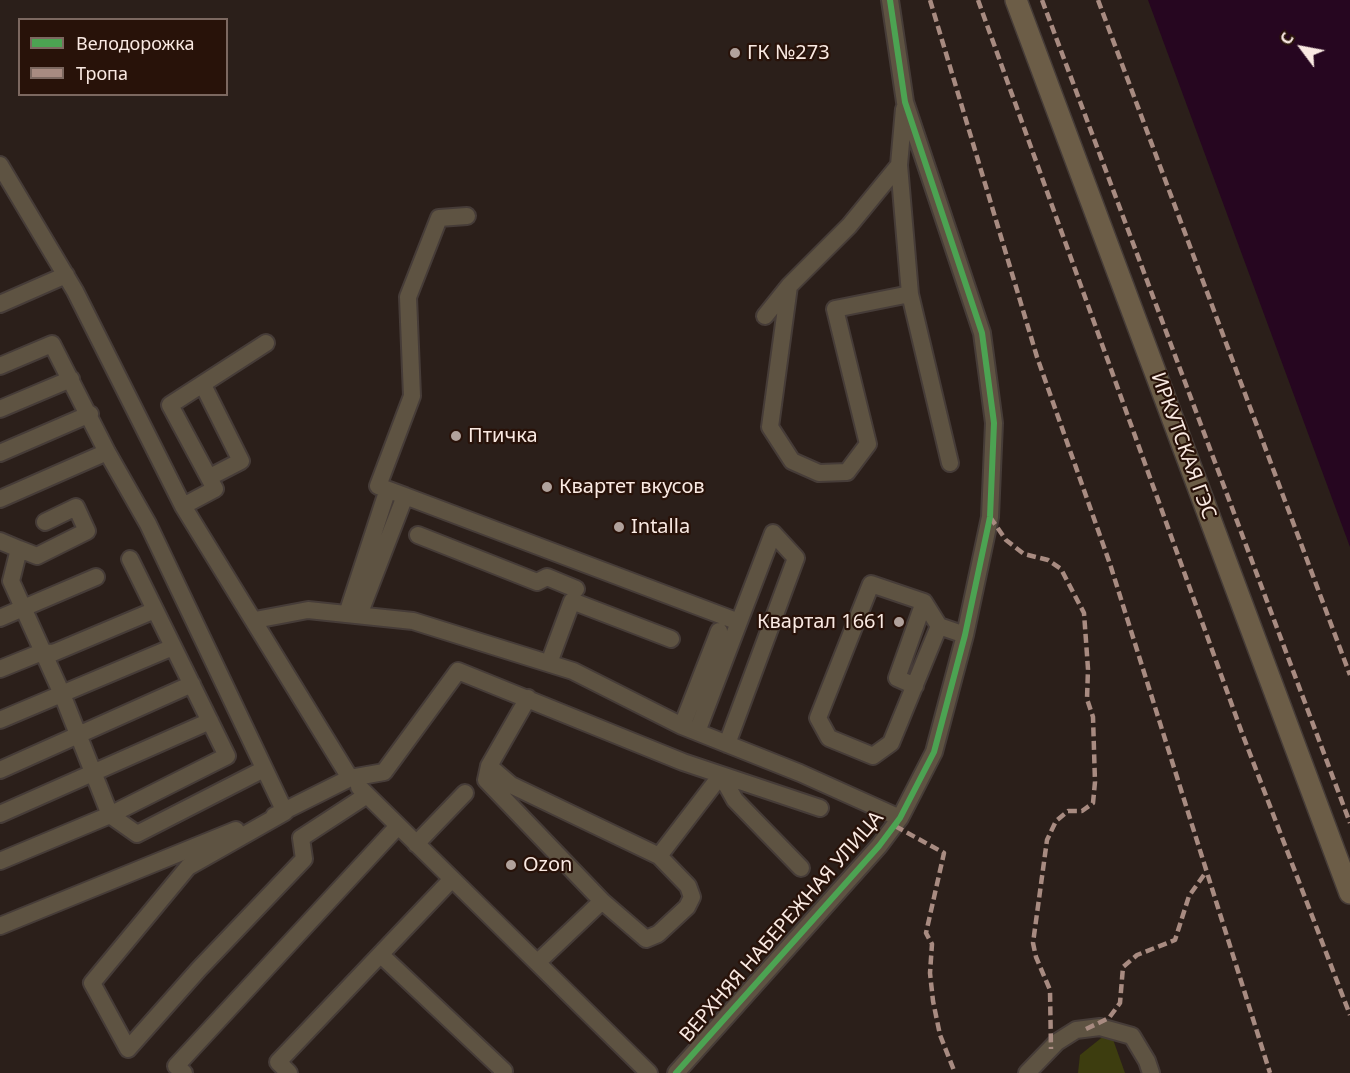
<!DOCTYPE html>
<html>
<head>
<meta charset="utf-8">
<style>
  body { margin:0 }
  #map { position:relative; width:1350px; height:1073px; overflow:hidden; background:#2b1f1a; font-family:"Noto Sans",sans-serif }
  canvas { display:block }
  .legend { position:absolute; left:18px; top:18px; width:210px; height:78px; box-sizing:border-box; background:#281209; border:2px solid #7c6860; margin:0; padding:8px 10px; list-style:none; font-size:18px; color:#f9e9e2 }
  .legend li { display:flex; align-items:center; gap:12px; height:30px }
  .legend b { width:30px; border:2px solid #7c6860 }
  .north { position:absolute; left:1272px; top:18px; width:60px; height:60px; -webkit-text-stroke:4px #281209; paint-order:stroke; rotate:302deg; font-size:16px; font-weight:700; line-height:24px; text-align:center; color:#f9e9e2 }
  .north::after { content:''; display:block; margin:auto; width:21px; height:27px; background:#f9e9e2; clip-path:polygon(50% 0,100% 100%,50% 72%,0 100%) }
</style>
</head>
<body>
<div id="map">
<canvas width="1350" height="1073"></canvas>
<ul class="legend">
<li><b style="height:8px;background:#4ca352"></b>Велодорожка</li>
<li><b style="height:8px;background:#a88b81"></b>Тропа</li>
</ul>
<div class="north">С</div>
</div>
<script>
const ctx = document.querySelector('canvas').getContext('2d');
ctx.lineJoin = 'round';
function fill(path, color) { ctx.fillStyle = color; ctx.fill(path, 'evenodd'); }
const poly = rows => new Path2D(rows.map(r => 'M' + r).join(''));
function strokePath(path, color, width, dash) { ctx.strokeStyle = color; ctx.lineWidth = width; ctx.lineCap = dash ? 'butt' : 'round'; ctx.setLineDash(dash || []); ctx.stroke(path); }
function label(font, color, halo, rows, align = 'center') {
  ctx.font = font + ' "Noto Sans",sans-serif'; ctx.lineWidth = 4.5; ctx.setLineDash([]); ctx.textBaseline = 'middle'; ctx.strokeStyle = halo; ctx.fillStyle = color; for (const [text, x, y, turn = 0] of rows) {
    ctx.save(); ctx.translate(x, y); ctx.rotate((+turn || 0) * Math.PI / 180); ctx.textAlign = isNaN(turn) ? turn : align; if (halo) ctx.strokeText(text, 0, 0); ctx.fillText(text, 0, 0); ctx.restore();
  }
}
const green = poly([
  [1110,1031,1125,1073,1078,1073,1080,1055]
]);
const water = poly([
  [1148,0,1350,0,1350,547]
]);
const minor = poly([
  [904,109,899,165,910,294,950,463],
  [0,165,75,291,183,506,350,778,274,816],
  [789,286,770,427,792,461,819,473,847,472,868,444,835,309,910,294],
  [0,304,66,275],
  [765,316,789,286,849,226,899,165],
  [0,366,52,344,107,452,148,524,285,812,188,867,92,983,128,1049,199,969,304,859,301,838,367,795],
  [203,385,241,461,210,477],
  [0,409,71,379],
  [0,453,90,414],
  [405,496,378,486,412,396,408,297,439,218,467,216],
  [0,499,107,452],
  [183,506,215,489,170,405,266,343],
  [418,535,537,582,547,577,576,589],
  [0,541,19,549,11,581,62,694,110,815,137,834,264,769],
  [19,549,37,556,87,531,76,507,45,522],
  [347,614,385,498],
  [359,615,405,496,739,622,773,533,796,558,727,744],
  [0,618,96,577],
  [255,620,308,610,413,621,573,671,682,726,800,773,900,818],
  [939,626,891,743,873,756,829,738,818,718,871,584,924,602,939,626,965,635],
  [549,663,572,601,671,639],
  [0,669,42,652,53,653,155,610],
  [915,686,897,678,924,602],
  [528,698,489,766,486,780,602,901,538,962],
  [0,720,173,647],
  [682,726,719,631],
  [697,732,739,622],
  [489,766,511,785,659,856,688,886,692,897,687,907,658,934,646,939,602,901],
  [0,770,192,684],
  [350,778,384,772,458,671,683,762,820,808],
  [359,787,649,1073],
  [0,814,210,721],
  [416,844,465,793],
  [659,856,721,775,735,800,801,868],
  [0,861,110,815,227,756,130,559],
  [0,926,236,830],
  [381,955,504,1071,502,1073],
  [184,1073,176,1066,398,826],
  [289,1073,278,1062,452,879],
  [676,1073,879,846,900,818,934,752,965,635,990,517,994,423,982,333,905,102,890,0],
  [1027,1073,1057,1042,1076,1030,1100,1027,1132,1036,1147,1061,1151,1073]
]);
const major = poly([
  [1016,0,1350,893]
]);
const quiet = poly([
  [930,0,1037,357,1110,564,1270,1073],
  [978,0,1242,733,1350,1015],
  [1042,0,1350,823],
  [1098,0,1350,675],
  [990,517,1006,540,1024,554,1048,560,1061,569,1084,613,1088,669,1087,699,1093,717,1095,782,1093,803,1082,811,1068,811,1056,821,1047,840,1033,943,1036,957,1050,990,1051,1049],
  [895,826,944,853,926,933,932,944,930,973,933,1001,940,1035,955,1073],
  [1086,1029,1109,1018,1120,1003,1123,967,1137,955,1175,940,1189,896,1206,872]
]);
const cycleway = poly([
  [676,1073,879,846,900,818,934,752,965,635,990,517,994,423,982,333,905,102,890,0]
]);
const markers = [
  [735,53,6,"#b1a29c"],
  [456,436,6,"#b1a29c"],
  [547,487,6,"#b1a29c"],
  [619,527,6,"#b1a29c"],
  [899,622,6,"#b1a29c"],
  [511,865,6,"#b1a29c"]
];
const poiNames = [
  ["ГК №273",747,53],
  ["Птичка",468,436],
  ["Квартет вкусов",559,487],
  ["Intalla",631,527],
  ["Квартал 1661",887,622,"right"],
  ["Ozon",523,865]
];
const streetNames = [
  ["ИРКУТСКАЯ ГЭС",1183,446,70],
  ["ВЕРХНЯЯ НАБЕРЕЖНАЯ УЛИЦА",782,927,-49]
];
fill(green, '#3d3d0f');
fill(water, '#260620');
strokePath(minor, '#463c38', 20);
strokePath(major, '#463c38', 24);
strokePath(minor, '#5e5342', 16);
strokePath(major, '#6c5d47', 21);
strokePath(quiet, '#a88b81', 4.5, [9, 4.5]);
strokePath(cycleway, '#4ca352', 6);
for (const [x, y, r, color] of markers) { const dot = new Path2D(); dot.arc(x, y, r, 0, 2 * Math.PI); ctx.fillStyle = color; ctx.fill(dot); strokePath(dot, '#281209', 2); }
label('20px', '#f9e9e2', '#281209', poiNames, 'left');
label('20px', '#f9e9e2', '#281209', streetNames);
</script>
</body>
</html>
